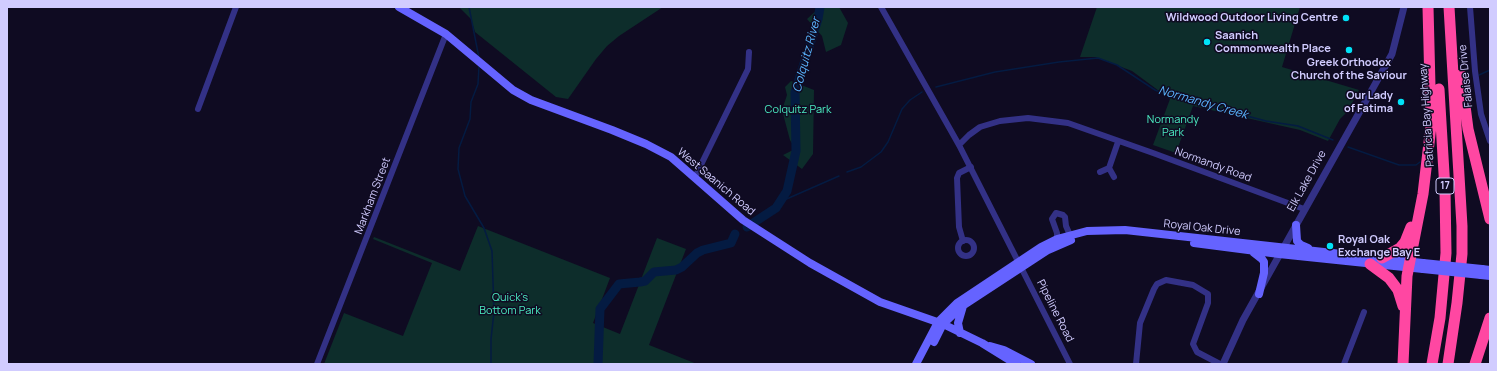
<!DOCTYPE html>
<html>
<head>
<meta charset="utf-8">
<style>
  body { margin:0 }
  #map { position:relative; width:1497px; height:371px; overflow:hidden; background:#0f0b22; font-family:Manrope,sans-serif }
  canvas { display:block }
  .frame { position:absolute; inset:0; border:8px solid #d1ccff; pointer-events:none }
</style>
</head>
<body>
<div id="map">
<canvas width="1497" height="371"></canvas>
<div class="frame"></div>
</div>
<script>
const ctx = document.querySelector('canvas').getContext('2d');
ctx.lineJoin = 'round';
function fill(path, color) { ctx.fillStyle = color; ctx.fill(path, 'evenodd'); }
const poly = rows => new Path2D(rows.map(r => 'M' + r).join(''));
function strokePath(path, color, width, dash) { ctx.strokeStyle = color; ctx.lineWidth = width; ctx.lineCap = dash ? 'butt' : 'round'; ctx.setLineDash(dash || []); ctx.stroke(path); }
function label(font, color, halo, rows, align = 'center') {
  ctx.font = font + ' Manrope,sans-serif'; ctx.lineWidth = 3; ctx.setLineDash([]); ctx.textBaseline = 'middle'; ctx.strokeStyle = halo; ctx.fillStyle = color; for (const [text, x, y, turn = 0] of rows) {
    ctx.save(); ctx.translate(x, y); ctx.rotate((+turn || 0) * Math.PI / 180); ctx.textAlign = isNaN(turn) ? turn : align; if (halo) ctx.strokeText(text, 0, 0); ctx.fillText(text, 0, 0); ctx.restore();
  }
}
const green = poly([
  [459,7,663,7,619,36,607,46,596,59,568,99,556,97,475,32,471,19],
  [820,7,839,7,848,23,841,45,826,52,822,36,807,19],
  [1097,7,1300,7,1282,67,1359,90,1348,111,1340,119,1328,141,1300,130,1193,106,1176,153,1153,145,1170,99,1132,71,1095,57,1080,57],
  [791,81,814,90,813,154,802,169,783,155,795,149,790,140,782,110,787,95,785,87],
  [478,226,610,278,593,323,620,334,657,238,686,249,649,345,697,364,324,364,344,313,403,336,432,263,373,239,374,237,460,271]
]);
const stream = poly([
  [469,7,479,58],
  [479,66,478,84,471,102,470,119,459,148,458,169,465,196,484,228,492,251,494,312,491,339,491,364],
  [1479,75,1490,70],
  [936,87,995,72,1059,62,1098,58,1117,65,1155,90,1167,95,1266,121,1298,126,1333,140],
  [1348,147,1399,165,1416,165,1420,162],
  [847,172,861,167,881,152,888,142,902,109,910,100,922,92],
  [782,201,839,176]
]);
const river = poly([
  [747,227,776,208,787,191,796,151,795,92,818,19,820,7],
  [598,364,600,309,619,284,640,282,645,281,654,272,676,270,682,267,697,253,703,250,731,243,735,234]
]);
const minor = poly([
  [881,7,959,145,1070,364],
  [1470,7,1475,71,1481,114,1490,141],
  [198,109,236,7],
  [959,145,969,135,980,127,1000,121,1028,118,1068,123,1153,153,1304,209],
  [1109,168,1114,177],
  [1100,172,1109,168,1118,142],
  [695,177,748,69,749,52],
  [1057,239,1057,233,1052,219,1056,213,1063,215,1065,217,1066,226,1070,235],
  '958 248a8 8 0 1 1 16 0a8 8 0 1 1-16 0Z',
  [963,241,959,227,957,178,959,173,971,167],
  [317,364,446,34],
  [1136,364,1140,323,1154,289,1157,284,1166,280,1193,285,1208,294,1208,303,1193,344,1197,352,1220,364],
  [1344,364,1364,312]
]);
const tertiary = poly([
  [1223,364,1243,320,1392,54,1404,7]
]);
const secondary = poly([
  [399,7,446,34,513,90,531,100,612,130,646,144,671,157,743,220,810,263,880,302,943,324,982,343,1016,364],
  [1296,225,1297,241,1301,245,1308,248],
  [1194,243,1279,254,1423,269],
  [1253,252,1262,259,1264,262,1264,273,1259,294],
  [1482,269,1490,270],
  [1481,275,1490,276],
  [960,333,958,323,963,306],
  [934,342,943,324,961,307,1048,250,1071,240],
  [990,346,1004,350,1031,364],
  [916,364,938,322,957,303,1041,247,1057,239,1087,231,1125,230,1423,263]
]);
const motorway = poly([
  [1461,75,1468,129,1490,219],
  [1382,258,1400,248,1405,242,1411,227],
  [1370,264,1389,278,1398,290,1403,306],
  [1403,364,1407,276,1423,194,1431,126,1428,7],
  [1432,364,1440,318,1446,253,1445,190,1439,89],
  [1448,364,1457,303,1462,254,1462,226,1449,7],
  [1475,364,1490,318]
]);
const secondaryBridge = poly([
  [1423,263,1482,269],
  [1423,269,1481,275]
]);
const markers = [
  [1346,18,4,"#00e2f7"],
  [1207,42,4,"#00e2f7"],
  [1349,50,4,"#00e2f7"],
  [1401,102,4,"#00e2f7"],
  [1330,246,4,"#00e2f7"]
];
const shields = [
  [1445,186,18]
];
const shieldNames = [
  ["17",1445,186]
];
const poiNames = [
  ["Wildwood Outdoor Living Centre",1338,18],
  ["Saanich",1215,36,"left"],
  ["Commonwealth Place",1215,49,"left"],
  ["Greek Orthodox",1349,63,"center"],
  ["Church of the Saviour",1349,76,"center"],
  ["Our Lady",1393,96],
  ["of Fatima",1393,109],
  ["Royal Oak",1338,240,"left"],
  ["Exchange Bay E",1338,253,"left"]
];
const streetNames = [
  ["Falaise Drive",1466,76,-96],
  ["Patricia Bay Highway",1427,115,-94],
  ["Normandy Road",1213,165,20],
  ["Elk Lake Drive",1307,181,-61],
  ["West Saanich Road",716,182,40],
  ["Markham Street",373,196,-69],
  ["Royal Oak Drive",1202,228,6],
  ["Pipeline Road",1055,311,63]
];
const parkNames = [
  ["Colquitz Park",798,110],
  ["Normandy",1173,120],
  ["Park",1173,133],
  ["Quick's",510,298],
  ["Bottom Park",510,311]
];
const waterNames = [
  ["Colquitz River",807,55,-75],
  ["Normandy Creek",1203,103,16]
];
fill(green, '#0d2d2b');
strokePath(stream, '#041b42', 1.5);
strokePath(river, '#041b42', 9);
strokePath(minor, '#333186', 6);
strokePath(tertiary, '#333186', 7);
strokePath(secondary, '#6563ff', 8);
strokePath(motorway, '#ff47a2', 11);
strokePath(secondaryBridge, '#6563ff', 8);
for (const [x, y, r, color] of markers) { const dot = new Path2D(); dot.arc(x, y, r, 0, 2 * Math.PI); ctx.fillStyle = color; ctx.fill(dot); strokePath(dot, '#0f0b22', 1.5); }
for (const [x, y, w] of shields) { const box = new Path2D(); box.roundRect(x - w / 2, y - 8, w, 16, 3); ctx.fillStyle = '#0f0b22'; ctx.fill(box); strokePath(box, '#d1ccff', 1); }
label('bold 10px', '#d1ccff', null, shieldNames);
label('bold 11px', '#d1ccff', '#0f0b22', poiNames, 'right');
label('11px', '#d1ccff', '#0f0b22', streetNames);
label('11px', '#4becc1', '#0f0b22', parkNames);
label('italic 12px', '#5ab5ff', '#0f0b22', waterNames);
</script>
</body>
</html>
